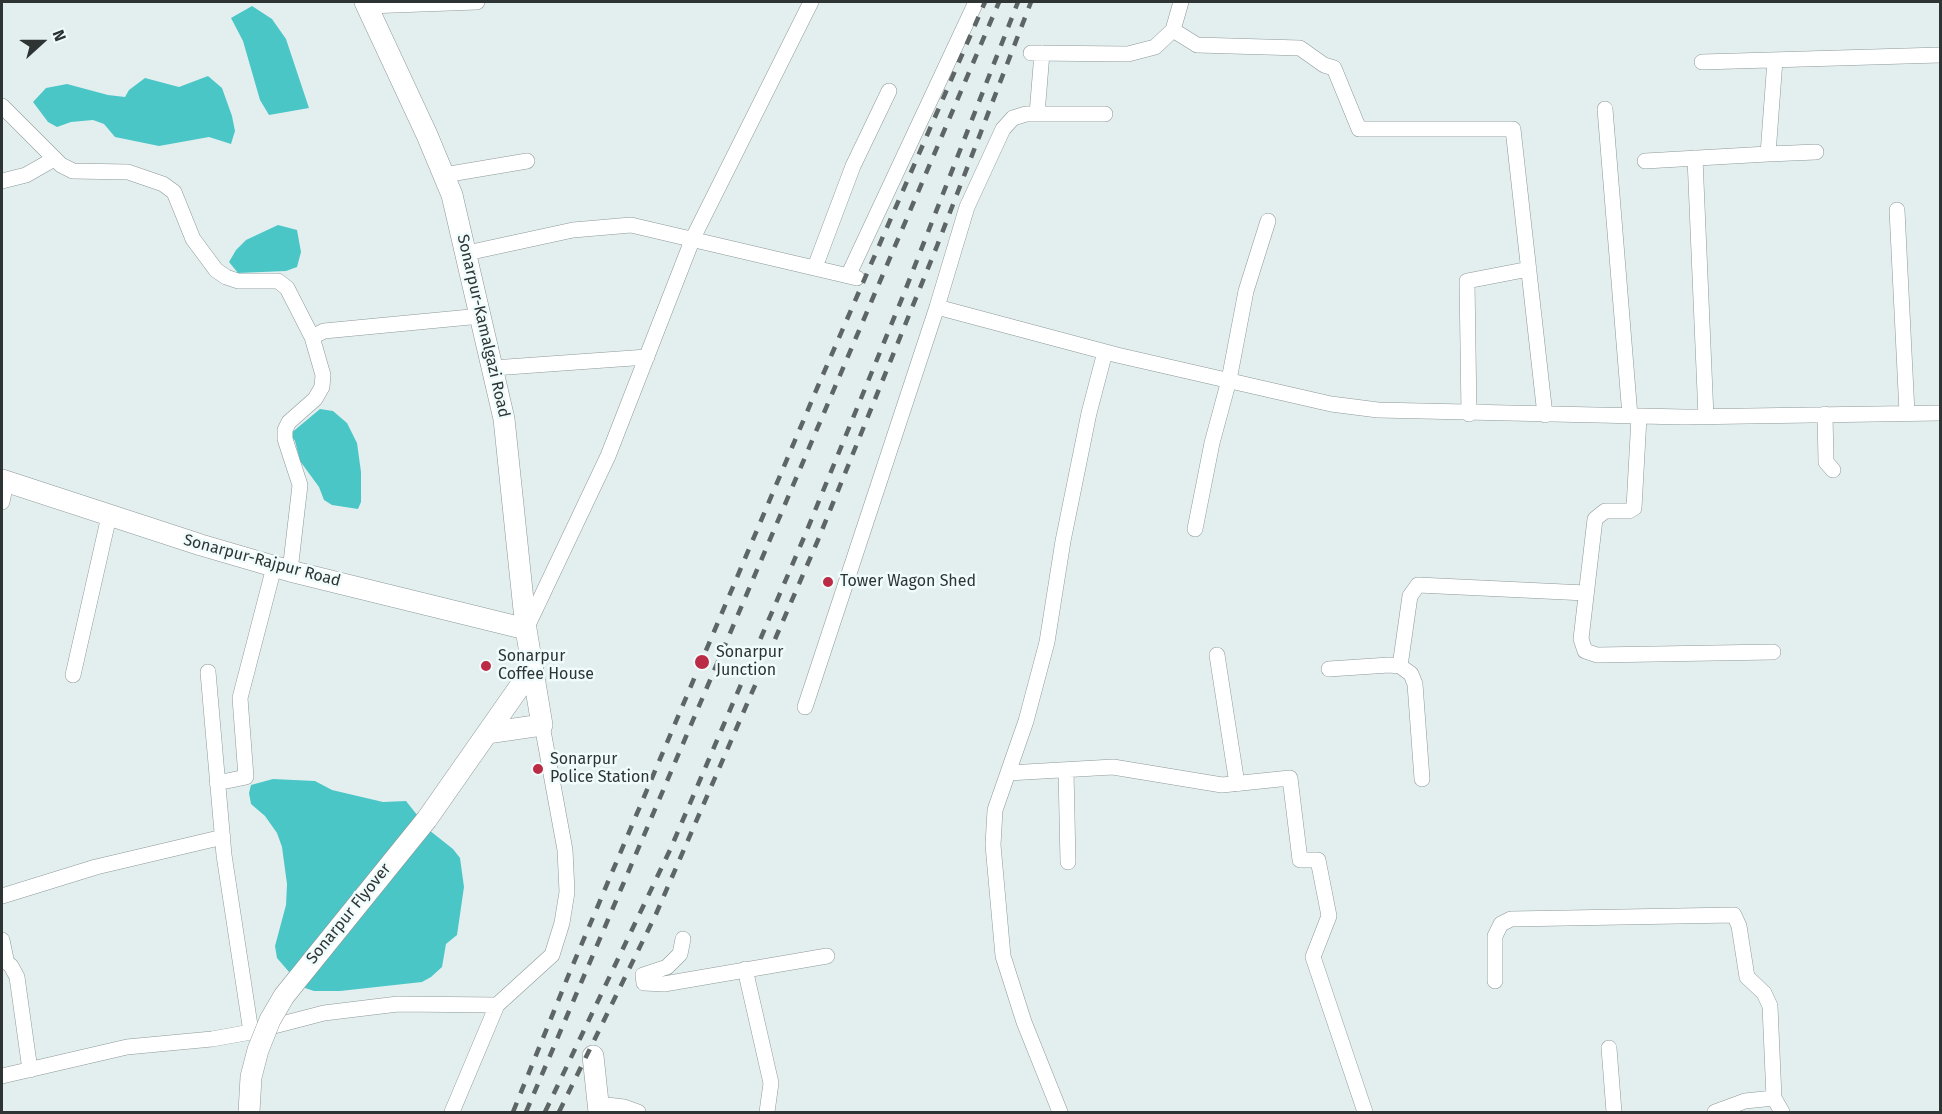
<!DOCTYPE html>
<html>
<head>
<meta charset="utf-8">
<style>
  body { margin:0 }
  #map { position:relative; width:1942px; height:1114px; overflow:hidden; background:#e3efef; font-family:"Fira Sans",sans-serif }
  canvas { display:block }
  .frame { position:absolute; inset:0; border:3px solid #2e3333; pointer-events:none }
  .north { position:absolute; left:12px; top:12px; width:60px; height:60px; -webkit-text-stroke:4px #f0fcfc; paint-order:stroke; rotate:69deg; font-size:16px; font-weight:700; line-height:24px; text-align:center; color:#2e3333 }
  .north::after { content:''; display:block; margin:auto; width:21px; height:27px; background:#2e3333; clip-path:polygon(50% 0,100% 100%,50% 72%,0 100%) }
</style>
</head>
<body>
<div id="map">
<canvas width="1942" height="1114"></canvas>
<div class="frame"></div>
<div class="north">N</div>
</div>
<script>
const ctx = document.querySelector('canvas').getContext('2d');
ctx.lineJoin = 'round';
function fill(path, color) { ctx.fillStyle = color; ctx.fill(path, 'evenodd'); }
const poly = rows => new Path2D(rows.map(r => 'M' + r).join(''));
function strokePath(path, color, width, dash) { ctx.strokeStyle = color; ctx.lineWidth = width; ctx.lineCap = dash ? 'butt' : 'round'; ctx.setLineDash(dash || []); ctx.stroke(path); }
function label(font, color, halo, rows, align = 'center') {
  ctx.font = font + ' "Fira Sans",sans-serif'; ctx.lineWidth = 5; ctx.setLineDash([]); ctx.textBaseline = 'middle'; ctx.strokeStyle = halo; ctx.fillStyle = color; for (const [text, x, y, turn = 0] of rows) {
    ctx.save(); ctx.translate(x, y); ctx.rotate((+turn || 0) * Math.PI / 180); ctx.textAlign = isNaN(turn) ? turn : align; if (halo) ctx.strokeText(text, 0, 0); ctx.fillText(text, 0, 0); ctx.restore();
  }
}
const water = poly([
  [252,6,272,19,286,39,309,108,269,115,260,100,243,41,231,18],
  [208,76,222,88,232,116,235,131,231,144,209,137,159,146,115,137,104,124,93,120,71,122,57,127,48,122,33,102,46,88,67,84,108,95,125,97,129,90,145,78,179,87],
  [278,225,297,230,301,252,297,267,286,271,238,273,229,262,236,250,246,240],
  [320,409,333,411,347,423,357,443,361,472,361,502,358,509,332,505,324,500,319,487,300,461,295,441,290,434],
  [273,779,315,781,332,790,383,802,406,801,429,830,453,849,460,858,464,887,457,935,446,944,442,967,431,977,422,982,340,991,314,991,302,987,277,958,275,946,286,905,287,884,282,847,277,833,265,816,251,804,249,793,251,785]
]);
const minor = poly([
  [367,6,477,2],
  [1173,30,1197,45,1300,48,1324,65,1334,68,1359,129,1513,129,1545,415],
  [1031,53,1128,54,1155,47,1173,30,1181,2],
  [1702,62,1940,55],
  [2,106,61,165,73,171,128,172,163,184,174,192,193,239,216,270,226,277,238,281,278,281,287,288,312,337,323,375,322,387,315,399,289,422,285,430,285,439,300,485,290,571],
  [1605,109,1630,416],
  [1037,114,1042,53],
  [1768,154,1816,152],
  [1695,158,1706,417],
  [1645,161,1768,154,1775,60],
  [444,175,527,161],
  [2,181,26,175,54,159],
  [1897,210,1907,413],
  [467,253,573,230,631,225,857,278],
  [815,267,853,166,889,91],
  [848,276,976,2],
  [937,307,1117,355,1331,404,1378,410,1684,417,1940,413],
  [312,337,324,331,481,316],
  [493,368,647,357],
  [1469,414,1467,281,1529,269],
  [1825,414,1826,462,1833,470],
  [1639,417,1634,508,1629,511,1605,511,1595,519,1581,639,1585,651,1597,655,1773,652],
  [2,502,6,482],
  [1195,529,1212,443,1229,380,1246,291,1268,221],
  [526,629,608,456,693,238,811,2],
  [1217,655,1237,784],
  [1400,666,1410,596,1418,585,1586,593],
  [1329,669,1389,665,1400,666,1411,674,1415,684,1422,779],
  [208,672,224,855,251,1032],
  [73,675,109,516],
  [805,707,937,307,967,207,1003,129,1013,118,1026,114,1105,114],
  [1066,770,1068,862],
  [1008,773,1113,767,1222,785,1290,778,1300,860,1318,860,1329,916,1313,957,1365,1112],
  [217,783,246,777,240,698,274,567],
  [2,896,96,867,223,837],
  [683,939,680,954,667,967,643,975,644,983,664,984,827,956],
  [2,940,6,959],
  [2,958,11,966,17,977,30,1070],
  [745,969,771,1083,767,1112],
  [1495,981,1495,936,1501,924,1511,919,1734,915,1739,926,1747,977,1764,993,1770,1006,1774,1098,1782,1112],
  [1609,1048,1614,1112],
  [2,1076,127,1047,212,1039,251,1032,324,1013,398,1004,497,1005],
  [598,1104,624,1107,638,1112],
  [452,1112,497,1005,552,955,562,923,567,892,565,850,542,725],
  [1060,1112,1024,1022,1003,956,993,845,995,810,1026,721,1047,642,1063,541,1089,413,1105,352],
  [1715,1112,1745,1101,1774,1098]
]);
const secondary = poly([
  [365,2,427,135,452,195,504,419,526,629,542,725,487,733],
  [2,480,201,545,290,571,526,629],
  [427,819,532,669],
  [593,1056,599,1112]
]);
const rail = poly([
  [513,1112,569,974,818,386,985,2],
  [526,1112,999,2],
  [545,1112,670,850,805,535,903,296,1018,2],
  [559,1112,656,914,818,540,937,246,1031,2]
]);
const secondaryBridge = poly([
  [249,1112,251,1077,258,1050,270,1020,284,996,427,819]
]);
const markers = [
  [828,582,6,"#bc2b46"],
  [702,662,8,"#bc2b46"],
  [486,666,6,"#bc2b46"],
  [538,769,6,"#bc2b46"]
];
const streetNames = [
  ["Sonarpur-Kamalgazi Road",483,326,77],
  ["Sonarpur-Rajpur Road",262,561,15],
  ["Sonarpur Flyover",349,914,-51]
];
const poiNames = [
  ["Tower Wagon Shed",840,582],
  ["Sonarpur",716,653],
  ["Junction",716,671],
  ["Sonarpur",498,657],
  ["Coffee House",498,675],
  ["Sonarpur",550,760],
  ["Police Station",550,778]
];
fill(water, '#4bc6c7');
strokePath(minor, '#8e9898', 16);
strokePath(secondary, '#8e9898', 22);
strokePath(minor, '#fff', 15);
strokePath(secondary, '#fff', 21);
strokePath(rail, '#5e6565', 4.5, [10, 10]);
strokePath(secondaryBridge, '#8e9898', 22, []);
strokePath(secondaryBridge, '#fff', 21);
for (const [x, y, r, color] of markers) { const dot = new Path2D(); dot.arc(x, y, r, 0, 2 * Math.PI); ctx.fillStyle = color; ctx.fill(dot); strokePath(dot, '#f0fcfc', 2); }
label('16px', '#2e3333', '#f0fcfc', streetNames);
label('16px', '#2e3333', '#f0fcfc', poiNames, 'left');
</script>
</body>
</html>
